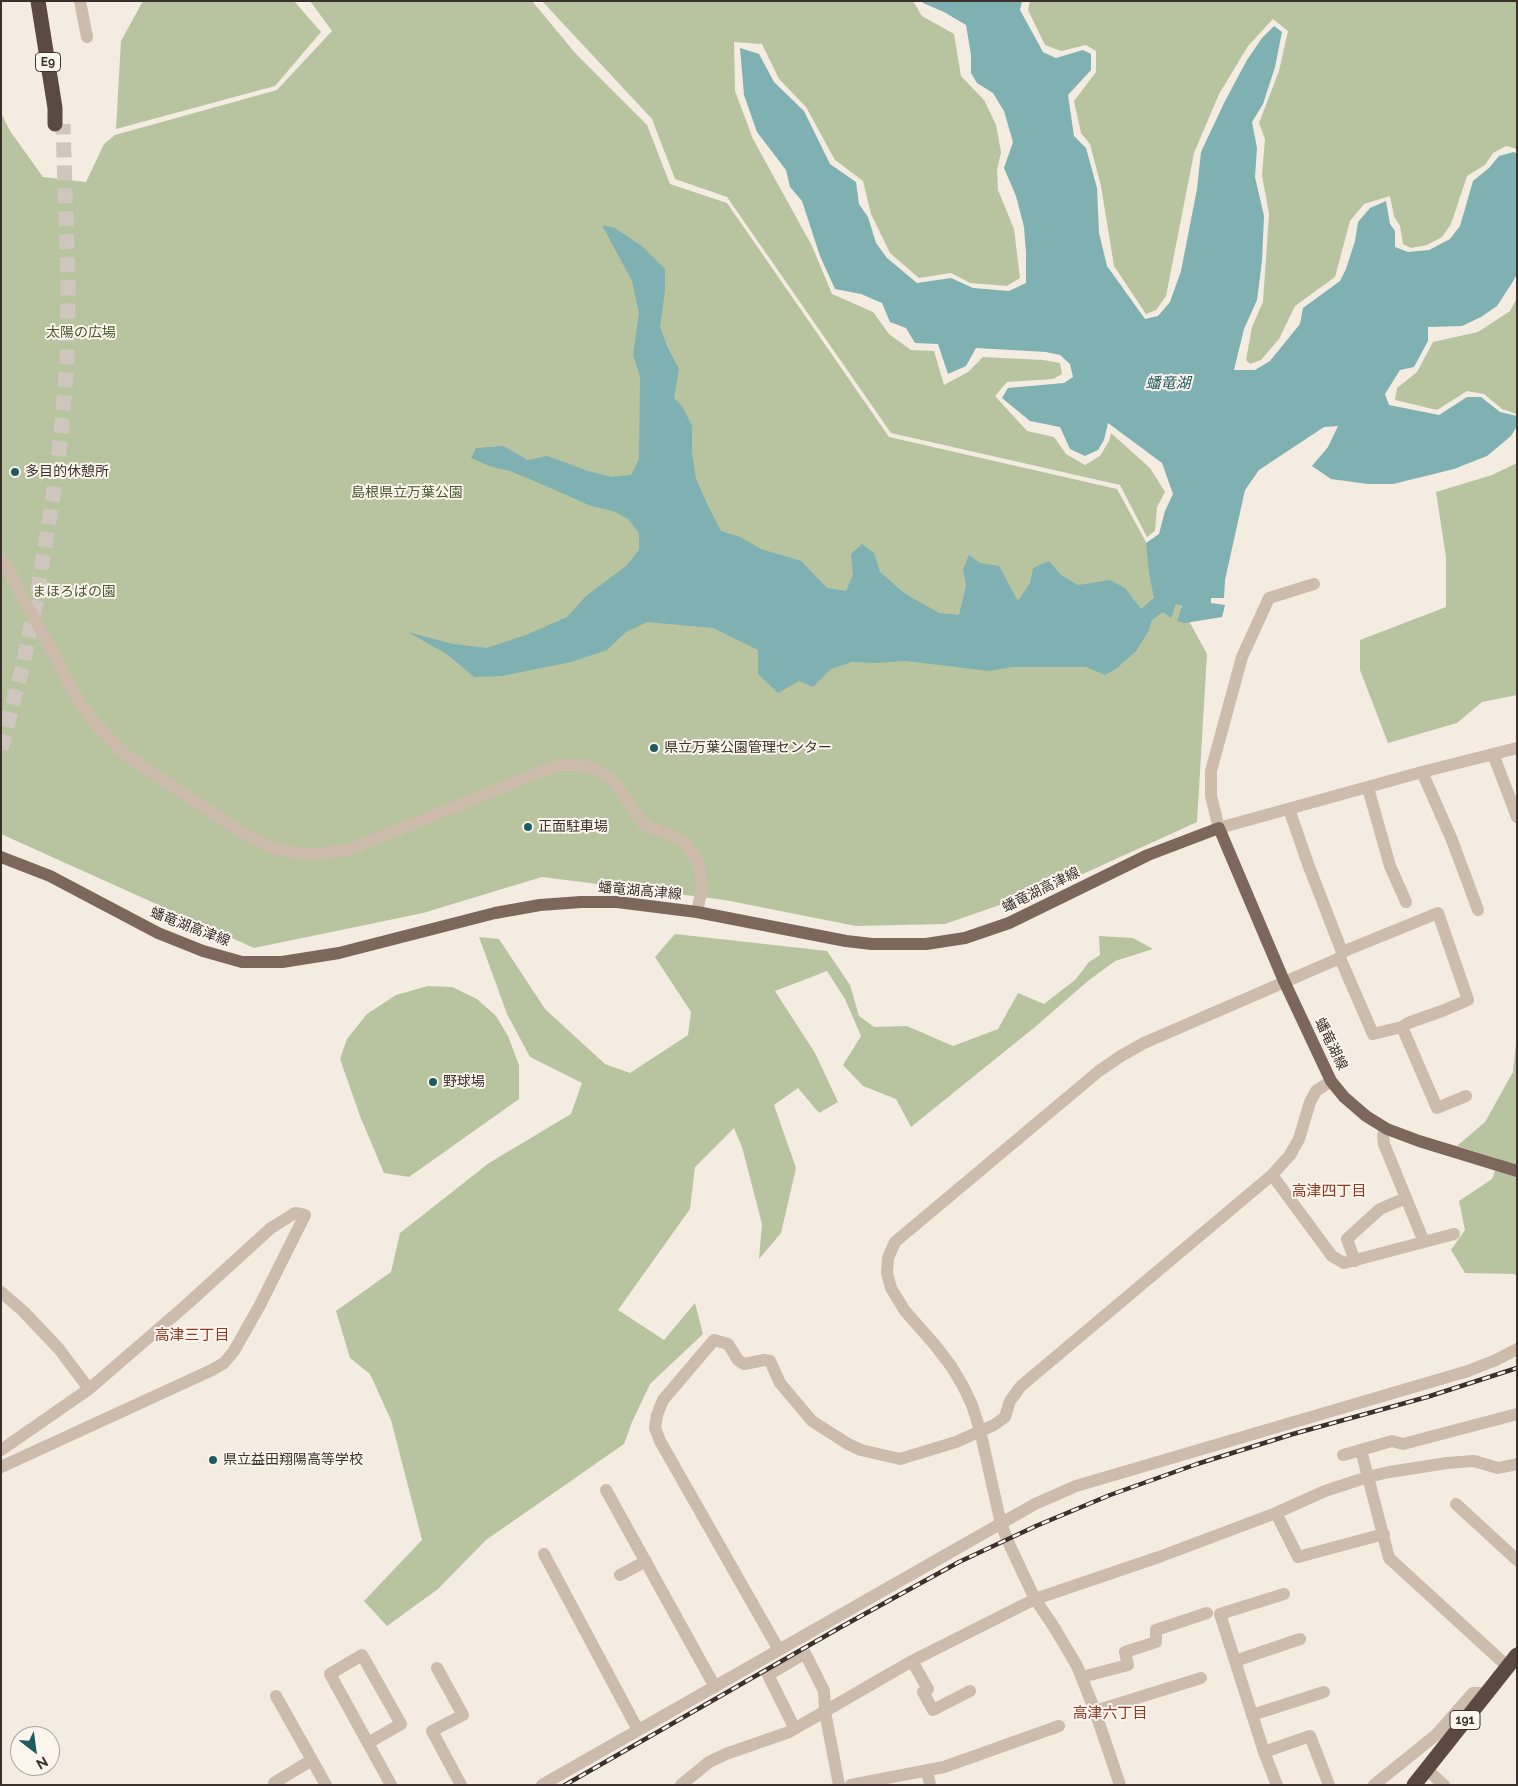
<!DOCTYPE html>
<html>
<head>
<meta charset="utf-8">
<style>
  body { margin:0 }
  #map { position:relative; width:1518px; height:1786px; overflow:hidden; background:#f4ebe1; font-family:Raleway,sans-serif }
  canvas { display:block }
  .frame { position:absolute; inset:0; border:2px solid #3b302b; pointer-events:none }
  .north { position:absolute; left:10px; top:1726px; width:50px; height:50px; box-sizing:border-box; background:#fbf5ee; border:1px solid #aea6a0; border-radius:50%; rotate:150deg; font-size:14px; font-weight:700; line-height:20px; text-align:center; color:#3b302b }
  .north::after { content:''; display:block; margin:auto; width:18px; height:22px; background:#1f5a5e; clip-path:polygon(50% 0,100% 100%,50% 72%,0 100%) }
</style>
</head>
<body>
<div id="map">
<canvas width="1518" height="1786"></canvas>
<div class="frame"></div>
<div class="north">N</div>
</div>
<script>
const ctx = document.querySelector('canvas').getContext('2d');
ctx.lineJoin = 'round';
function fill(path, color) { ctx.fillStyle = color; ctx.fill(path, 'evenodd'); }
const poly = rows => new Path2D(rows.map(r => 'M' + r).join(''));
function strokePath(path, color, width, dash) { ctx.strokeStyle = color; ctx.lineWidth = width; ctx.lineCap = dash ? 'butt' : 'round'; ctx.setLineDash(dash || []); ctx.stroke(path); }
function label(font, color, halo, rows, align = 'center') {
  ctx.font = font + ' Raleway,"Noto Sans JP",sans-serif'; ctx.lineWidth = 4; ctx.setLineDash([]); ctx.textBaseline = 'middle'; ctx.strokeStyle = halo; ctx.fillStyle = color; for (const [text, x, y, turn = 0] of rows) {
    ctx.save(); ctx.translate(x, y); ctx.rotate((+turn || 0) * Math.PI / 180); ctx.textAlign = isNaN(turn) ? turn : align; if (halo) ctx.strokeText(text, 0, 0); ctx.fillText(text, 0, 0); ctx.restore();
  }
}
const green = poly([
  [143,1,294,1,321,32,275,86,116,129,121,41],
  [310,1,532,1,576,54,647,125,670,184,727,203,889,437,1117,489,1207,654,1197,822,1063,883,945,924,856,926,725,900,542,877,423,913,254,948,1,834,1,113,10,131,43,177,86,182,104,144,115,135,277,90,332,31],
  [542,1,913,1,922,16,954,34,961,76,984,100,996,125,1001,152,997,170,998,190,1014,229,1020,278,1007,286,970,283,951,273,919,278,890,253,871,214,863,181,835,160,806,107,779,79,762,44,734,42,735,91,753,139,812,246,832,294,873,312,889,334,911,350,934,351,944,385,968,372,983,357,1043,360,1060,363,1062,374,1053,379,1007,382,995,396,1027,431,1054,437,1066,454,1085,465,1100,456,1109,441,1111,433,1150,468,1165,492,1157,507,1155,531,1147,537,1120,485,891,433,727,197,675,179,652,119],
  [1030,1,1517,1,1517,149,1506,146,1493,153,1485,165,1467,176,1451,224,1442,237,1427,245,1411,248,1403,244,1400,226,1394,216,1390,196,1364,204,1350,221,1335,277,1295,306,1279,339,1261,360,1250,364,1246,360,1252,327,1263,302,1269,214,1262,175,1265,139,1259,123,1279,71,1288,31,1273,19,1248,46,1219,94,1194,153,1166,296,1156,310,1146,314,1114,266,1101,186,1090,144,1081,133,1074,101,1096,72,1096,51,1086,45,1061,51,1045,45,1028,10],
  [1517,298,1517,414,1502,409,1484,394,1467,391,1437,410,1395,400,1397,388,1417,372,1433,342,1478,332,1510,311],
  [1517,463,1517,695,1482,702,1457,723,1388,743,1360,670,1360,640,1446,607,1446,557,1436,492,1492,475],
  [675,934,827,951,850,985,859,1016,874,1027,907,1026,953,1046,998,1029,1018,993,1044,1004,1075,980,1089,962,1100,955,1099,936,1133,938,1153,949,1115,961,1088,981,1035,1027,911,1127,896,1099,863,1086,843,1065,861,1036,845,999,827,971,775,991,815,1053,838,1102,819,1113,798,1088,774,1105,796,1168,781,1233,759,1259,762,1224,742,1147,734,1128,695,1167,690,1209,618,1310,664,1340,695,1303,703,1334,650,1384,632,1422,624,1444,486,1540,438,1589,387,1626,364,1601,422,1540,391,1420,370,1374,350,1358,336,1311,391,1272,400,1233,489,1163,571,1114,582,1083,530,1057,507,1014,479,937,499,939,545,1009,605,1064,630,1073,688,1035,691,1012,655,957],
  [428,986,452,987,477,999,496,1016,508,1036,519,1065,519,1099,409,1177,384,1173,360,1116,340,1059,347,1039,367,1014,396,995],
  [1517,1034,1517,1276,1514,1274,1465,1273,1451,1250,1465,1230,1459,1201,1492,1179,1499,1159,1457,1146,1485,1122,1513,1072]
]);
const water = poly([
  [923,1,1022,1,1020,10,1043,52,1056,58,1083,50,1091,54,1091,70,1068,95,1074,136,1086,148,1097,188,1099,233,1107,266,1145,319,1158,316,1170,302,1181,271,1197,189,1201,152,1225,101,1247,60,1262,38,1274,26,1282,32,1275,67,1263,104,1252,122,1257,148,1255,177,1264,216,1262,261,1257,300,1244,329,1234,370,1255,370,1270,361,1300,324,1303,308,1340,281,1346,269,1355,241,1358,222,1370,208,1386,201,1390,224,1395,231,1395,247,1408,252,1429,250,1450,239,1460,226,1473,181,1489,168,1499,156,1514,152,1517,154,1517,274,1512,283,1497,306,1481,317,1462,326,1428,327,1428,341,1414,367,1400,370,1385,394,1389,405,1439,415,1467,397,1481,397,1500,412,1517,416,1517,426,1511,436,1487,456,1454,469,1393,484,1368,484,1331,479,1312,466,1328,447,1338,426,1324,427,1259,470,1245,490,1225,580,1224,598,1211,598,1211,603,1225,605,1222,617,1185,623,1177,621,1182,606,1176,604,1171,618,1163,612,1152,620,1148,632,1136,651,1117,668,1105,675,1086,667,1012,667,989,671,906,661,876,663,852,662,831,669,813,687,799,681,778,693,758,674,758,650,713,628,647,622,626,632,607,650,571,662,502,676,474,677,448,655,408,632,453,644,487,648,526,635,567,617,586,596,626,566,639,550,639,533,628,519,613,511,591,506,539,483,510,471,492,467,471,458,476,448,503,446,528,460,547,456,588,471,612,477,631,475,639,459,640,376,633,355,639,313,632,281,602,225,615,228,643,247,665,269,665,291,660,327,667,346,679,369,674,398,682,406,692,426,692,453,696,479,708,506,721,531,740,537,761,549,801,561,827,588,846,591,853,575,851,554,862,544,874,553,880,572,904,593,939,613,959,615,966,586,963,569,969,555,980,563,999,566,1018,601,1030,583,1033,568,1049,561,1061,575,1078,585,1110,580,1125,588,1141,609,1154,598,1149,573,1146,543,1159,534,1165,511,1173,494,1162,463,1108,423,1104,440,1098,450,1085,456,1070,449,1060,427,1030,421,1002,398,1008,388,1064,383,1073,377,1070,364,1060,355,1046,352,976,348,966,366,948,374,938,344,915,343,906,328,890,322,882,303,861,294,835,289,820,256,802,201,790,187,786,170,757,132,744,95,740,48,759,54,774,82,804,111,830,164,856,182,859,204,868,217,876,243,887,258,917,283,951,278,973,288,1009,291,1026,283,1026,253,1024,227,1016,196,1004,168,1013,142,1004,111,993,93,977,83,971,73,971,55,966,25,944,12,923,3]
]);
const highwayTunnel = poly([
  [1,749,23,665,36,602,55,484,61,434,67,364,68,285,63,124]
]);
const minor = poly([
  [80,1,87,37],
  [1,559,9,571,79,702,100,729,124,754,245,834,272,847,295,853,318,854,348,850,558,765,579,765,596,769,611,779,620,789,644,825,673,836,687,845,699,864,702,888,697,912],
  [1314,584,1269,598,1242,657,1211,771,1211,796,1219,828,1422,772,1517,748],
  [1493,754,1517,817],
  [1422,772,1452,840,1478,910],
  [1368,788,1390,866,1406,902],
  [1289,809,1308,864,1342,952,1340,958],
  [1342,952,1438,913,1468,1000,1442,1011,1408,1023,1402,1027],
  [1387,1129,1383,1135,1384,1144,1424,1242,1454,1234],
  [1272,1175,1332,1256,1344,1263,1424,1242],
  [1355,1261,1347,1239,1380,1209,1406,1198],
  [1,1292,23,1311,59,1349,89,1389],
  [1,1450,89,1389,184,1307,271,1228,295,1213,305,1215,260,1305,234,1351,224,1363,212,1370,1,1467],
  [606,1490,715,1687],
  [1456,1504,1517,1560],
  [1276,1513,1298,1557,1384,1534],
  [544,1554,638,1730],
  [620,1575,646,1561],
  [779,1650,660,1441,655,1428,657,1415,663,1400,714,1340,728,1344,738,1360,744,1364,764,1360,770,1361,780,1383,812,1421,848,1444,861,1450,900,1459,956,1442,994,1425,1005,1417,1010,1401,1021,1386,1272,1175,1290,1155,1299,1139,1310,1102,1316,1091,1331,1081],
  [912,1661,928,1689,923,1692,933,1710,970,1691],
  [1235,1661,1300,1639],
  [1508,1667,1389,1558,1361,1450,1343,1455,1392,1441,1403,1444,1517,1414],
  [437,1668,463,1715,432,1731,461,1785],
  [1082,1677,1128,1665,1125,1652,1156,1642,1156,1630,1207,1613],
  [276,1696,326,1785],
  [1095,1711,1201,1678],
  [1252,1715,1324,1692],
  [795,1729,768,1675,805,1653,824,1691,825,1712,839,1785],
  [368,1743,401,1724,362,1655,330,1674,391,1785],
  [1264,1752,1310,1736,1329,1785],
  [1426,1769,1444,1785],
  [927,1770,930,1785],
  [276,1785,274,1783,312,1760],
  [542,1785,1035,1504,1076,1486,1468,1371,1496,1360,1517,1349],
  [681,1785,709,1762,726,1754,789,1732,912,1661,1035,1599,1159,1557,1276,1513,1325,1491,1368,1477,1389,1472,1447,1463,1474,1461,1498,1468,1517,1464],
  [851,1785,944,1767,1059,1726],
  [1120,1785,1095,1711,1077,1666,1054,1627,1035,1599,1010,1546,1001,1524,980,1430,972,1405,963,1386,951,1366,935,1345,905,1311,891,1288,887,1273,888,1258,895,1242,1099,1071,1121,1056,1144,1043,1340,958,1373,1034,1402,1027,1437,1108,1466,1096],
  [1277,1785,1264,1752,1220,1614,1284,1594],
  [1374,1785,1436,1735,1473,1693,1487,1693]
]);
const major = poly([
  [1,857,50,876,158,933,203,951,242,962,282,962,339,953,495,913,540,905,581,902,617,902,697,912,846,941,872,944,926,944,965,938,1009,923,1148,855,1219,828,1284,981,1331,1081,1344,1097,1366,1116,1387,1129,1419,1141,1517,1171]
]);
const highway = poly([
  [38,1,55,108,55,124],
  [1414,1785,1517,1655]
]);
const rail = poly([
  [565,1785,841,1627,959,1562,1036,1526,1110,1495,1197,1464,1293,1434,1427,1397,1517,1368]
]);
const markers = [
  [15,472,5,"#1f5a5e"],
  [654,748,5,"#1f5a5e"],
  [528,827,5,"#1f5a5e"],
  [433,1082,5,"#1f5a5e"],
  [213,1460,5,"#1f5a5e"]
];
const shields = [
  [48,62,25],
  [1465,1720,30]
];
const shieldNames = [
  ["E9",48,62],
  ["191",1465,1720]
];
const parkNames = [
  ["太陽の広場",81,333],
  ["島根県立万葉公園",407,493],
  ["まほろばの園",74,592]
];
const poiNames = [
  ["多目的休憩所",25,472],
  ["県立万葉公園管理センター",664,748],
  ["正面駐車場",538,827],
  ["野球場",443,1082],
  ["県立益田翔陽高等学校",223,1460]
];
const streetNames = [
  ["蟠竜湖高津線",1041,890,-26],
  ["蟠竜湖高津線",640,891,5],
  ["蟠竜湖高津線",190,927,21],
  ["蟠竜湖線",1331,1044,64]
];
const waterNames = [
  ["蟠竜湖",1168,383]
];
const neighbourhoodNames = [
  ["高津四丁目",1329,1191],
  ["高津三丁目",192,1335],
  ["高津六丁目",1110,1713]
];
fill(green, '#b8c4a0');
fill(water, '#7fb0b2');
strokePath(highwayTunnel, '#cfc6bd', 15, [15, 8]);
strokePath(minor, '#cdbbac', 12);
strokePath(major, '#7d675c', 12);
strokePath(highway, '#5c4a42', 15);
strokePath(rail, '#3b302b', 4.5);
strokePath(rail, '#fbf5ee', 2.5, [8]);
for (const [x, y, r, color] of markers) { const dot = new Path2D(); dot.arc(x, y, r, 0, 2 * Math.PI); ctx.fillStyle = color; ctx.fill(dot); strokePath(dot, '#fbf5ee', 2); }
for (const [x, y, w] of shields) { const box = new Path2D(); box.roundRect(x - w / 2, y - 9.5, w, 19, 4); ctx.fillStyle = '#fbf5ee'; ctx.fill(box); strokePath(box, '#3b302b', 1); }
label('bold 12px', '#3b302b', null, shieldNames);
label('14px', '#4a5a2e', '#fbf5ee', parkNames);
label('14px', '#3b302b', '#fbf5ee', poiNames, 'left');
label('14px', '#3b302b', '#fbf5ee', streetNames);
label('italic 15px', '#1f5a5e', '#fbf5ee', waterNames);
label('15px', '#8c3b22', '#fbf5ee', neighbourhoodNames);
</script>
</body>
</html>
